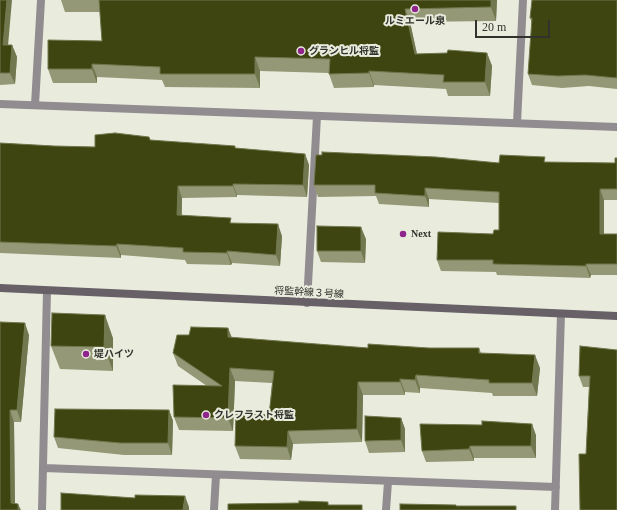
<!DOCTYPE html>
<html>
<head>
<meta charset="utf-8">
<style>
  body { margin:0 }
  #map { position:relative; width:617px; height:510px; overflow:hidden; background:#e9ecdd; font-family:"Times New Roman",serif }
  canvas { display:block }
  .scale { position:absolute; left:475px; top:20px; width:75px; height:18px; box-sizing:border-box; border:2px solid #31322c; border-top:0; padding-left:5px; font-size:12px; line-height:14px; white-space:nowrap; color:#31322c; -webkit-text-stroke:3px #e9ecdd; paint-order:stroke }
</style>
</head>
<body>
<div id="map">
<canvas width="617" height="510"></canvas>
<div class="scale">20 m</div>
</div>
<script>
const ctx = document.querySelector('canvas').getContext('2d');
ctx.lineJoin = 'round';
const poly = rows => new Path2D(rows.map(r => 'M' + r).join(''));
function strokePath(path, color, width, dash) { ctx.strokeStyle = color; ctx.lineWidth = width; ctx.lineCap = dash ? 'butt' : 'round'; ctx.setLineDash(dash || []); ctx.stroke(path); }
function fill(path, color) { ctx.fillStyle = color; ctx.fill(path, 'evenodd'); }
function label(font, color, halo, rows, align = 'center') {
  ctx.font = font + ' "Times New Roman","Noto Sans JP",serif'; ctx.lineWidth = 4; ctx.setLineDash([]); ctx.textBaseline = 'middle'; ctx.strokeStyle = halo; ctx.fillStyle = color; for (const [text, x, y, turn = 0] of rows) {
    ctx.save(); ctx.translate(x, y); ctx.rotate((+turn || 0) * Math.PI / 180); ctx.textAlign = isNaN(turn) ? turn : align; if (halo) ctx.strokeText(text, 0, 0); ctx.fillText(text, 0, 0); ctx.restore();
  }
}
const street = poly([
  [0,104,617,127],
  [35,105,41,0],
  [517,123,523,0],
  [307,303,317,116],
  [44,468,556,487],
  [42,510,47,291],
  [214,510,216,475],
  [386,510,388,482],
  [555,510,561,314]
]);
const secondary = poly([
  [0,288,617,316]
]);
const wall = poly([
  [0,0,8,45,12,45,17,57,15,84,0,85],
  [61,0,497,0,496,21,410,22,417,54,487,53,492,66,490,96,448,96,446,89,374,85,374,87,334,88,329,74,329,73,260,71,260,88,165,87,162,80,97,77,97,83,53,83,48,69,102,41,100,12,65,12],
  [617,0,617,89,589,86,562,88,532,85,528,74,532,23,530,18],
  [149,137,150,140,236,148,305,154,309,165,307,197,237,195,237,197,182,198,182,216,232,223,282,236,280,266,232,263,231,265,187,264,185,260,121,255,121,258,0,253,0,143,54,146,95,147],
  [617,158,617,200,604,200,604,234,617,234,617,275,591,275,590,278,497,275,496,272,441,271,437,260,493,234,499,230,499,203,429,199,429,207,379,204,376,196,318,197,314,185,499,163,546,162,615,163],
  [366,239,365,263,321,262,317,251],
  [0,322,29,335,21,422,14,422,15,504,0,510],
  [228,328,232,338,368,348,479,348,481,353,540,368,537,396,493,396,492,393,420,388,420,393,405,392,405,395,363,395,362,442,293,444,291,460,240,459,235,446,269,415,272,383,235,381,233,431,179,430,174,417,207,386,178,366,173,353,189,335],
  [113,338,113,371,60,369,51,346],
  [617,350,586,454,589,387,583,387,579,376],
  [169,410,173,421,172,455,124,455,58,448,54,437],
  [401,418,405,429,405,452,369,453,365,441],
  [536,435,536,458,474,458,474,461,426,462,422,451]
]);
const shadedWall = poly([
  [7,0,12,0,7,57,3,45],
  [491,0,497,0,496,21,491,7],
  [405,9,410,22,420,68,415,54],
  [12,45,17,57,15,84,10,73],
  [487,53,492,66,490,96,485,82],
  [255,57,260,71,260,88,255,74],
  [92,64,97,77,97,83,92,69],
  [369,71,374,85,374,87,369,73],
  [305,154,309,165,307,197,303,185],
  [233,184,237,195,237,197,233,186],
  [178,186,182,198,181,227,177,215],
  [425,188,429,199,429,207,425,196],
  [600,189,604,200,604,245,600,234],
  [278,224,282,236,280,266,276,255],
  [361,227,366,239,365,263,361,251],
  [117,244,121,255,121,258,116,246],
  [227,251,232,263,231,265,227,253],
  [586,264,591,275,590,278,586,266],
  [105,315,113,338,113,371,104,347],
  [25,323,29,335,21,422,17,410],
  [228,328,233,341,228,337],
  [535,355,540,368,537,396,532,383],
  [230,368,235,381,233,431,228,418],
  [416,375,420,388,420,393,415,380],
  [400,379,405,392,405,395,400,382],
  [358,382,363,395,362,442,357,429],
  [10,410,14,422,15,510,11,503],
  [169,410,173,421,172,455,168,443],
  [401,418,405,429,405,452,401,440],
  [532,424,536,435,536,458,531,446],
  [288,431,293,444,291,460,287,447],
  [470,446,474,458,474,461,469,449],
  [185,496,189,507,189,510,183,510],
  [18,504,21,510,18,510]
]);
const building = poly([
  [0,0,7,0,3,45,12,45,10,73,0,73,0,0],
  [99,0,491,0,491,7,405,9,415,54,447,53,448,50,487,53,485,82,443,82,444,75,369,71,369,73,329,74,330,59,255,57,255,74,160,74,160,67,92,64,92,69,48,69,48,40,102,41,99,0],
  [532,0,617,0,617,78,585,75,558,76,528,74,532,18,530,18,532,0],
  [115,133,149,137,150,140,235,146,235,148,305,154,303,185,233,184,233,186,178,186,177,215,231,218,230,223,278,224,276,255,227,251,227,253,183,252,183,248,117,244,116,246,0,242,0,143,54,146,95,147,95,135,115,133],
  [322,152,436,157,499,163,500,155,545,157,544,162,615,163,615,158,617,158,617,189,600,189,600,234,617,234,617,264,586,264,586,266,493,264,493,260,437,260,438,232,493,234,494,230,499,230,499,192,425,188,425,196,375,193,375,185,314,185,316,155,322,155,322,152],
  [317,226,361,227,361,251,317,251,317,226],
  [52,313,105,315,104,347,51,346,52,313],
  [0,322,25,323,17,410,10,410,11,503,18,504,18,510,0,510,0,322],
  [191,327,228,328,228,337,368,348,368,344,429,348,479,348,479,353,535,355,532,383,489,383,489,380,416,375,415,380,400,379,400,382,358,382,357,429,288,431,287,447,235,446,236,413,269,415,274,371,230,368,228,418,174,417,173,385,222,386,173,353,177,335,189,335,191,327],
  [580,346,617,350,617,510,580,510,579,454,586,454,590,376,579,376,580,346],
  [55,409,169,410,168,443,120,443,54,437,55,409],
  [365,416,401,418,401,440,365,441,365,416],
  [482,421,532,424,531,446,470,446,469,449,422,451,420,424,482,425,482,421],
  [61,493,135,498,135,495,185,496,183,510,61,510,61,493],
  [299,501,328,502,328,505,362,505,362,510,228,510,228,504,299,503,299,501],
  [400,504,456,505,456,506,516,506,516,510,400,510,400,504]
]);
const markers = [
  [415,9,4,"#8f258a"],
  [301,51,4,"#8f258a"],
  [403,234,4,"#8f258a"],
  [86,354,4,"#8f258a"],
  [206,415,4,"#8f258a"]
];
const poiNames = [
  ["ルミエール泉",415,21,"center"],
  ["グランヒル将監",309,51],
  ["Next",411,234],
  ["堤ハイツ",94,354],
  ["クレフラスト将監",214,415]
];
const streetNames = [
  ["将監幹線３号線",309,293,3]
];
strokePath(street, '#918c90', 8);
strokePath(secondary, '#676066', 8);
fill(wall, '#949876');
fill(shadedWall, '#71774e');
fill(building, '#3e4510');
strokePath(building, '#71774e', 1);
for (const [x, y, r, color] of markers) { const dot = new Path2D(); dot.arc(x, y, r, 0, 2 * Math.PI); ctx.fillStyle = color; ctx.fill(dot); strokePath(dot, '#e9ecdd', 1.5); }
label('bold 10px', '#31322c', '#e9ecdd', poiNames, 'left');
label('10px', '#31322c', '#e9ecdd', streetNames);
</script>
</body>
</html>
